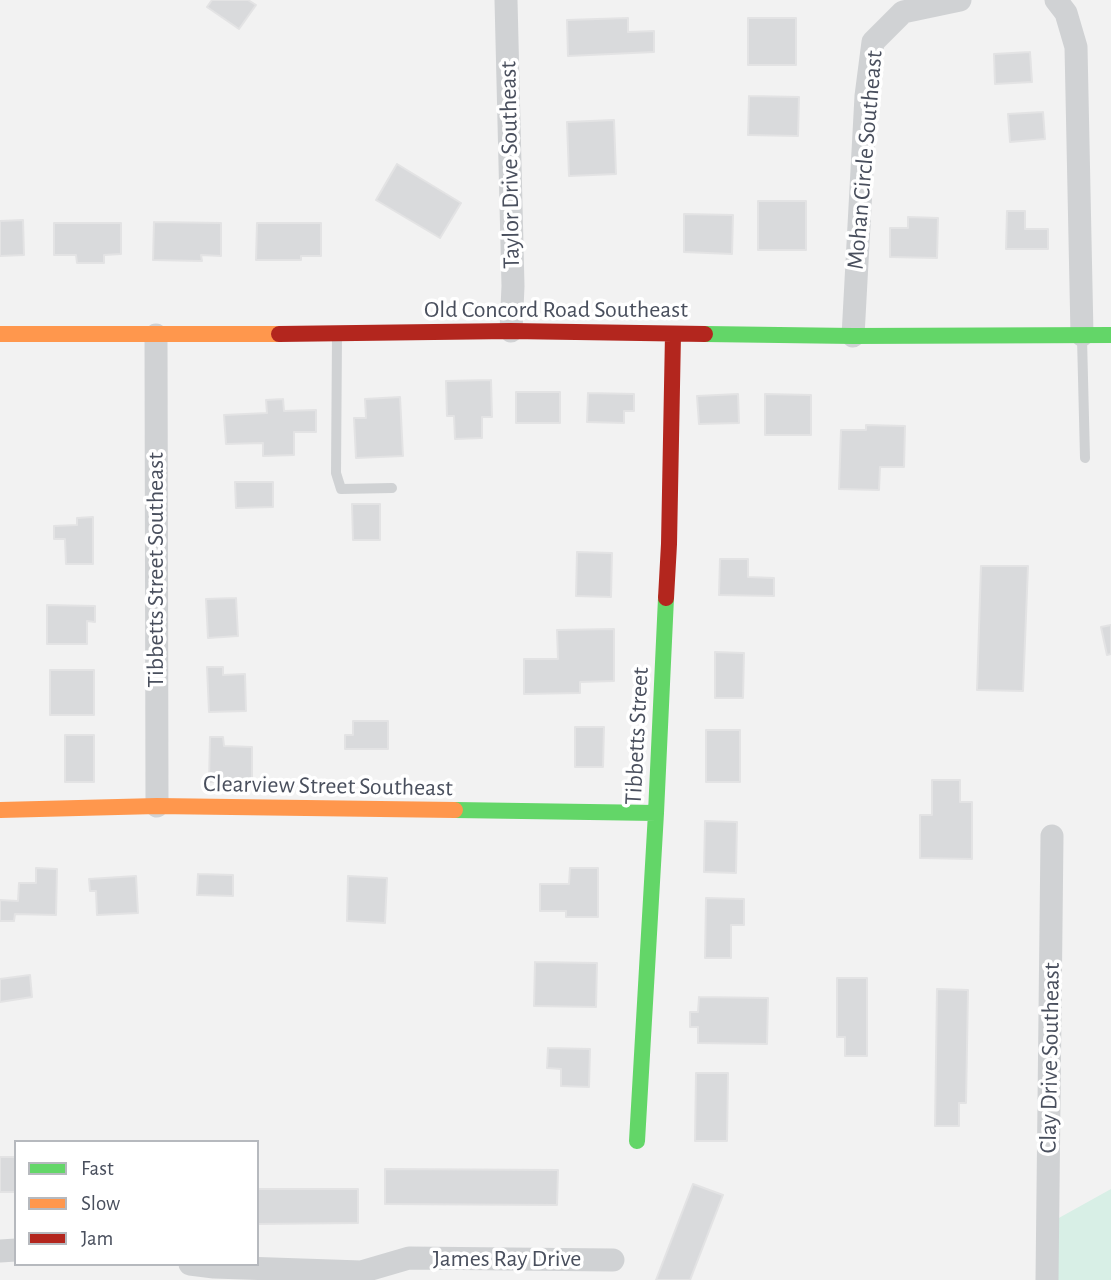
<!DOCTYPE html>
<html>
<head>
<meta charset="utf-8">
<style>
  body { margin:0 }
  #map { position:relative; width:1111px; height:1280px; overflow:hidden; background:#f2f2f2; font-family:"Alegreya Sans",sans-serif }
  canvas { display:block }
  .legend { position:absolute; left:14px; top:1140px; width:245px; height:126px; box-sizing:border-box; background:#fff; border:2px solid #b6b9be; margin:0; padding:9px 12px; list-style:none; font-size:21px; color:#494f5d }
  .legend li { display:flex; align-items:center; gap:14px; height:35px }
  .legend b { width:35px; border:2px solid #b6b9be }
</style>
</head>
<body>
<div id="map">
<canvas width="1111" height="1280"></canvas>
<ul class="legend">
<li><b style="height:9px;background:#63d668"></b>Fast</li>
<li><b style="height:9px;background:#ff974d"></b>Slow</li>
<li><b style="height:9px;background:#b3261e"></b>Jam</li>
</ul>
</div>
<script>
const ctx = document.querySelector('canvas').getContext('2d');
ctx.lineJoin = 'round';
function fill(path, color) { ctx.fillStyle = color; ctx.fill(path, 'evenodd'); }
const poly = rows => new Path2D(rows.map(r => 'M' + r).join(''));
function strokePath(path, color, width, dash) { ctx.strokeStyle = color; ctx.lineWidth = width; ctx.lineCap = dash ? 'butt' : 'round'; ctx.setLineDash(dash || []); ctx.stroke(path); }
function label(font, color, halo, rows, align = 'center') {
  ctx.font = font + ' "Alegreya Sans",sans-serif'; ctx.lineWidth = 7; ctx.setLineDash([]); ctx.textBaseline = 'middle'; ctx.strokeStyle = halo; ctx.fillStyle = color; for (const [text, x, y, turn = 0] of rows) {
    ctx.save(); ctx.translate(x, y); ctx.rotate((+turn || 0) * Math.PI / 180); ctx.textAlign = isNaN(turn) ? turn : align; if (halo) ctx.strokeText(text, 0, 0); ctx.fillText(text, 0, 0); ctx.restore();
  }
}
const green = poly([
  [1111,1189,1111,1280,1057,1280,1057,1219]
]);
const building = poly([
  [212,0,248,0,256,5,239,29,207,7,212,0],
  [628,18,628,32,654,31,654,52,568,56,567,20,628,18],
  [748,18,796,18,796,65,748,65,748,18],
  [1030,52,1032,82,995,84,994,54,1030,52],
  [749,96,799,97,798,136,748,135,749,96],
  [1043,112,1045,139,1010,142,1008,114,1043,112],
  [614,120,616,174,569,176,567,122,614,120],
  [397,164,461,203,440,238,376,200,397,164],
  [758,201,806,201,806,250,758,250,758,201],
  [1007,211,1025,211,1025,229,1048,229,1048,249,1006,249,1007,211],
  [684,214,733,215,732,254,684,252,684,214],
  [908,217,938,218,937,258,890,257,890,228,908,228,908,217],
  [23,220,24,255,0,256,0,221,23,220],
  [154,222,221,223,221,256,201,255,202,261,153,260,154,222],
  [54,223,121,223,121,254,104,255,104,263,77,263,76,255,54,255,54,223],
  [257,223,321,223,321,256,301,256,301,260,256,260,257,223],
  [491,380,492,417,482,417,482,438,455,439,454,416,447,416,446,381,491,380],
  [516,392,560,392,560,423,516,423,516,392],
  [588,393,634,394,634,411,624,411,624,423,587,422,588,393],
  [738,394,739,423,699,424,697,396,738,394],
  [765,394,811,395,811,435,765,435,765,394],
  [400,397,403,456,356,458,354,418,366,418,365,399,400,397],
  [283,399,284,411,316,410,316,432,294,432,294,455,263,456,263,443,226,444,224,415,267,413,266,400,283,399],
  [866,425,905,426,904,467,880,467,879,490,839,489,841,430,866,430,866,425],
  [235,482,273,482,273,507,236,508,235,482],
  [352,504,380,504,380,540,353,540,352,504],
  [93,517,93,564,66,564,65,539,54,539,54,526,77,525,77,518,93,517],
  [577,552,612,553,611,597,576,596,577,552],
  [720,559,748,559,748,577,774,578,774,596,719,595,720,559],
  [981,566,1028,566,1023,691,977,690,981,566],
  [236,598,238,636,208,638,206,599,236,598],
  [47,605,95,606,95,622,87,621,87,644,47,644,47,605],
  [1111,625,1111,654,1107,655,1101,627,1111,625],
  [614,629,614,681,580,682,580,693,524,694,524,659,558,659,557,630,614,629],
  [715,652,744,653,743,698,715,698,715,652],
  [207,667,223,667,223,675,245,674,246,711,209,712,207,667],
  [50,670,94,670,94,715,50,715,50,670],
  [353,721,388,721,388,749,345,749,345,735,353,735,353,721],
  [575,727,604,727,603,767,575,767,575,727],
  [706,730,740,730,740,782,706,782,706,730],
  [65,735,94,735,94,782,65,782,65,735],
  [210,737,223,737,224,746,252,747,252,783,209,782,210,737],
  [932,780,960,780,960,802,972,802,972,859,920,858,920,815,932,815,932,780],
  [705,821,737,822,736,873,704,872,705,821],
  [36,868,57,869,56,915,15,914,14,921,0,921,0,900,18,901,19,883,36,883,36,868],
  [570,868,598,868,598,917,566,917,566,911,540,911,540,884,569,884,570,868],
  [198,874,233,875,233,896,197,895,198,874],
  [136,876,138,913,97,915,96,891,90,891,89,879,136,876],
  [348,876,387,878,385,923,347,921,348,876],
  [706,898,744,899,744,925,731,925,731,958,705,958,706,898],
  [535,962,597,963,596,1007,534,1006,535,962],
  [30,975,32,997,0,1002,0,979,30,975],
  [837,978,867,978,867,1056,845,1056,845,1037,837,1037,837,978],
  [937,989,968,990,966,1103,959,1103,959,1126,935,1126,937,989],
  [699,997,768,998,767,1044,698,1043,698,1027,690,1027,690,1012,698,1012,699,997],
  [548,1048,590,1049,589,1087,561,1086,561,1069,547,1068,548,1048],
  [696,1073,728,1073,727,1141,695,1141,696,1073],
  [0,1157,16,1157,16,1192,0,1192,0,1157],
  [385,1169,558,1170,557,1205,385,1204,385,1169],
  [693,1184,723,1195,690,1280,656,1280,693,1184],
  [257,1189,358,1189,358,1223,257,1224,257,1189]
]);
const lane = poly([
  [337,337,336,473,341,489,392,488],
  [1082,338,1085,458]
]);
const street = poly([
  [506,0,513,286,511,331],
  [1056,0,1066,13,1076,47,1082,335],
  [156,335,157,806],
  [853,336,866,96,873,42,903,12,960,0],
  [0,1251,16,1250],
  [190,1264,214,1267,361,1272,409,1258,613,1260],
  [1047,1280,1052,836]
]);
const fast = poly([
  [705,334,853,336,1111,335],
  [455,810,656,813],
  [637,1141,656,813,666,598]
]);
const slow = poly([
  [0,334,279,334],
  [0,810,157,806,455,810]
]);
const jam = poly([
  [279,334,511,331,705,334],
  [666,598,669,544,673,334]
]);
const streetNames = [
  ["Mohan Circle Southeast",865,160,-85],
  ["Taylor Drive Southeast",510,165,-91],
  ["Old Concord Road Southeast",556,310],
  ["Tibbetts Street Southeast",156,570,-90],
  ["Tibbetts Street",637,736,-87],
  ["Clearview Street Southeast",328,786,1],
  ["Clay Drive Southeast",1050,1058,-89],
  ["James Ray Drive",507,1259]
];
fill(green, '#d8efe6');
fill(building, '#d9dadc');
strokePath(building, '#e3e3e4', 2);
strokePath(lane, '#d0d2d4', 10);
strokePath(street, '#d0d2d4', 23);
strokePath(fast, '#63d668', 16);
strokePath(slow, '#ff974d', 16);
strokePath(jam, '#b3261e', 16);
label('24px', '#494f5d', '#fff', streetNames);
</script>
</body>
</html>
